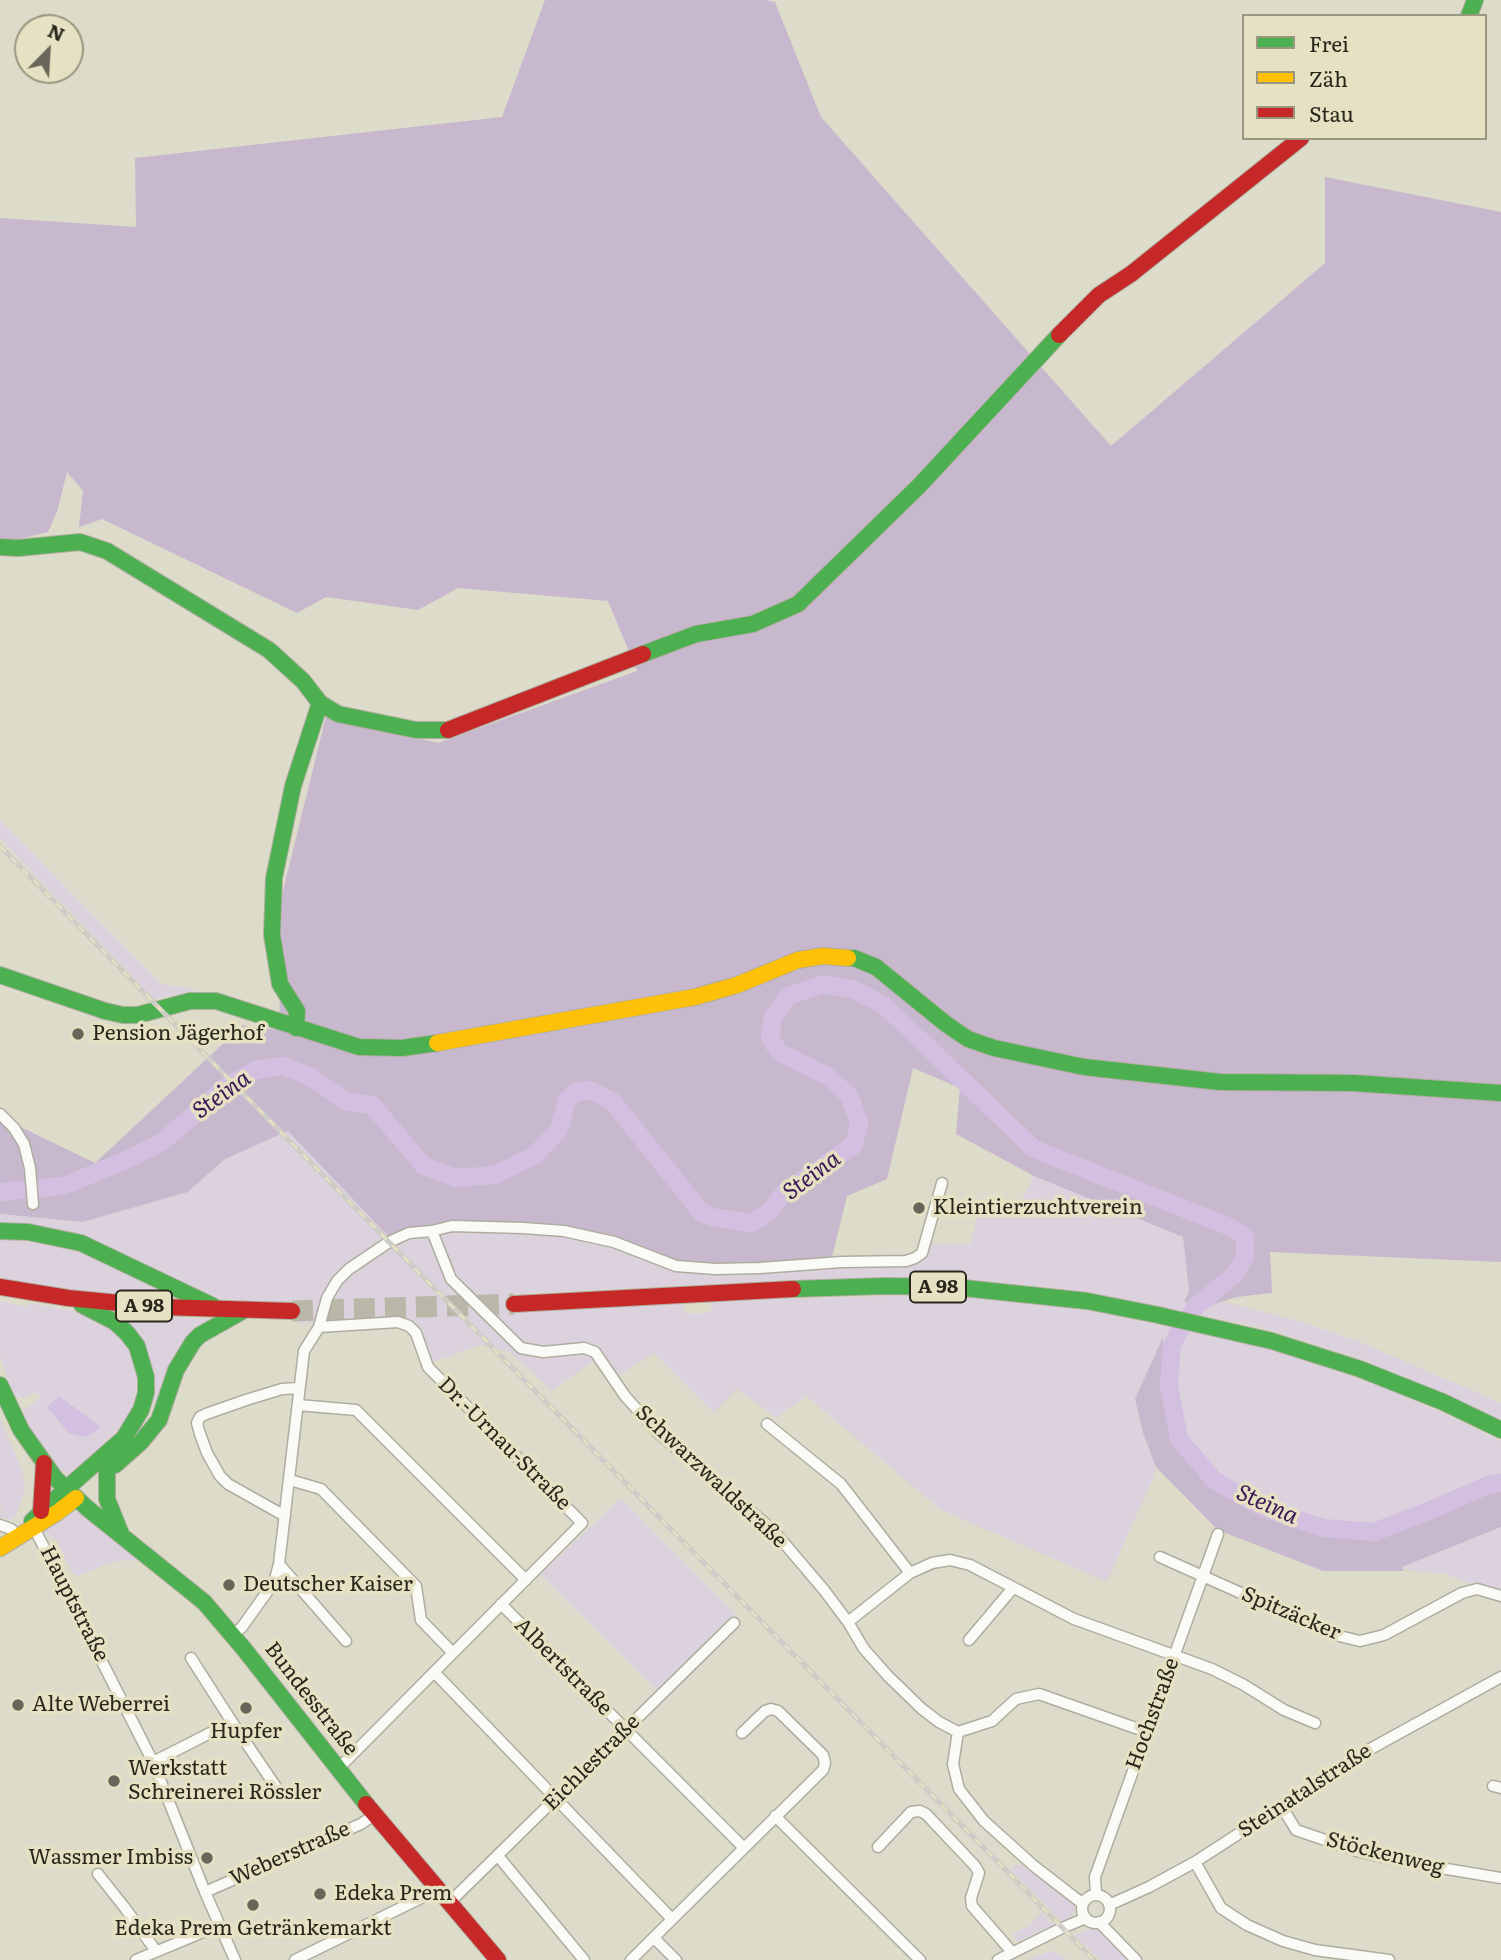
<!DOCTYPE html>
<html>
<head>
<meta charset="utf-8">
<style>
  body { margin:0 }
  #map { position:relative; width:1501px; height:1960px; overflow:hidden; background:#dddbca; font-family:Literata,serif }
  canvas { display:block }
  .legend { position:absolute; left:1242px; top:14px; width:245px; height:126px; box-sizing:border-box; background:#e5e1c2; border:2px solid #9a9780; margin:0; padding:9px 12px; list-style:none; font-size:21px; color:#29271c }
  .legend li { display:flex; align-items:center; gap:14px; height:35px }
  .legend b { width:35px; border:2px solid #9a9780 }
  .north { position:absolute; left:14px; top:14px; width:70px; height:70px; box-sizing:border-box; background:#e5e1c2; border:2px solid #9a9780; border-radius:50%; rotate:24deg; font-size:19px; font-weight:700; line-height:28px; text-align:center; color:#29271c }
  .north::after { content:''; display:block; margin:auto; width:24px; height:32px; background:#686659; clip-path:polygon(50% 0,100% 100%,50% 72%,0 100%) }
</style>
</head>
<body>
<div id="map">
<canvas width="1501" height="1960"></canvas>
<ul class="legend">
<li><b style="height:9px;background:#4caf50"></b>Frei</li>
<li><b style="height:9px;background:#ffc107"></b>Zäh</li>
<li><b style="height:9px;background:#c62828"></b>Stau</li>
</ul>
<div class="north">N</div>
</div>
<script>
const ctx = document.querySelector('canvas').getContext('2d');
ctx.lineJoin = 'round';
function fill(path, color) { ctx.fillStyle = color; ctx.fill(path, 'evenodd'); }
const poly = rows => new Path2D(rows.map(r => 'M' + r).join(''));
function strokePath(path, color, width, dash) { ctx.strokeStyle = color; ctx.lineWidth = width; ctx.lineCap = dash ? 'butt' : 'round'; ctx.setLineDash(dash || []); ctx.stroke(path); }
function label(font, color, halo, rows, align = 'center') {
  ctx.font = font + ' Literata,serif'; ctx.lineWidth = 7; ctx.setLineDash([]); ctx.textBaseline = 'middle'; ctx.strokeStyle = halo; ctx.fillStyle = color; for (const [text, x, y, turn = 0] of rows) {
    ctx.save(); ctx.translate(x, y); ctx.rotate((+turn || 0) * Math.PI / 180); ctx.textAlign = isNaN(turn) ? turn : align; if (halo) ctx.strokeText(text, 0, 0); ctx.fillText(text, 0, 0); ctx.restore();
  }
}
const green = poly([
  [0,820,161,984,199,990,154,999,0,839],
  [288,1131,388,1235,452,1221,562,1225,616,1238,678,1264,716,1267,761,1266,832,1257,906,1256,918,1250,922,1243,970,1245,982,1198,1016,1213,1034,1175,1184,1237,1189,1292,1185,1302,1212,1305,1225,1302,1299,1321,1360,1342,1501,1403,1501,1421,1454,1398,1363,1360,1268,1329,1118,1298,1055,1288,990,1282,914,1278,775,1281,513,1294,515,1312,684,1303,685,1313,697,1314,712,1311,710,1303,711,1301,891,1296,956,1296,1047,1305,1103,1313,1266,1348,1378,1385,1447,1415,1501,1441,1501,1480,1351,1532,1294,1520,1191,1459,1167,1410,1163,1338,1135,1399,1143,1433,1156,1467,1154,1476,1107,1582,941,1510,806,1396,776,1418,737,1389,714,1413,654,1353,618,1376,596,1359,552,1391,511,1353,481,1345,433,1362,425,1348,422,1333,413,1323,400,1318,331,1321,298,1324,302,1303,255,1302,218,1298,181,1285,89,1240,45,1230,0,1227,0,1214,83,1222,188,1192,225,1159],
  [0,1238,55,1245,93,1257,181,1300,82,1291,0,1278],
  [0,1301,28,1307,29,1303,79,1312,111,1326,138,1363,134,1414,71,1475,58,1469,39,1443,22,1415,25,1409,41,1397,35,1392,23,1398,14,1396,0,1357],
  [114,1312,215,1320,164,1392,82,1482,150,1397],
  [0,1418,23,1472,25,1490,16,1515,11,1520,0,1517,0,1509,2,1507,0,1503],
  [621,1498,736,1614,658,1691,540,1574],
  [69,1511,75,1511,86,1517,139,1558,137,1561,126,1560,109,1563,78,1576,72,1573,57,1541,50,1535,44,1534,50,1523],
  [1501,1527,1501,1591,1475,1585,1445,1574,1408,1570,1402,1567],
  [1019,1863,1073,1902,1075,1909,1071,1917,1062,1922,1010,1869],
  [1041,1912,1054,1926,1048,1930,1045,1929,1017,1942,1013,1933,1029,1926],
  [1092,1928,1096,1929,1102,1933,1129,1960,1100,1960,1074,1935],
  [1051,1951,1060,1954,1066,1960,1027,1960]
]);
const forest = poly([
  [545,0,766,0,775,2,821,117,1111,446,1325,263,1325,177,1501,212,1501,1262,1270,1252,1272,1293,1237,1297,1212,1305,1184,1302,1189,1291,1183,1237,1034,1176,956,1134,960,1088,913,1068,887,1179,847,1196,832,1257,761,1266,678,1264,616,1238,562,1225,452,1221,388,1236,288,1131,225,1159,188,1192,83,1222,0,1214,0,1117,95,1163,243,1025,279,1030,282,895,326,716,438,743,637,671,608,601,458,588,418,610,326,597,297,613,102,519,79,527,83,491,67,472,57,512,48,532,15,540,0,538,0,218,136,227,135,158,502,117],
  [1163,1337,1166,1407,1191,1459,1294,1520,1351,1532,1501,1480,1501,1527,1402,1567,1404,1571,1323,1571,1218,1530,1156,1467,1143,1433,1135,1399]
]);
const water = poly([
  [59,1396,101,1427,86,1437,69,1433,47,1407]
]);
const river = poly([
  [0,1192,63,1186,122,1162,162,1142,227,1086,256,1070,283,1066,309,1076,346,1101,372,1105,424,1166,457,1178,495,1175,535,1155,559,1130,567,1100,576,1092,590,1090,612,1101,702,1213,716,1218,752,1223,769,1212,784,1193,854,1145,859,1123,850,1097,829,1077,779,1052,770,1038,773,1017,788,996,824,984,855,990,885,1006,1034,1149,1228,1226,1245,1237,1245,1257,1234,1275,1195,1307,1179,1332,1172,1345,1169,1385,1179,1439,1214,1480,1265,1509,1324,1528,1374,1532,1433,1509,1488,1485,1501,1483]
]);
const highwayTunnel = poly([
  [292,1311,514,1304]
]);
const street = poly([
  [0,1114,14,1128,24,1144,30,1168,33,1204],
  [432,1231,451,1279,521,1348,543,1352,584,1348,595,1352,625,1396,658,1433,773,1530,824,1590,848,1622,864,1649,888,1676,922,1709,939,1722,958,1732,992,1721,1016,1699,1039,1694,1147,1732],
  [319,1327,398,1322,409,1326,416,1333,428,1367,582,1523,339,1768],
  [298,1405,356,1410,526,1580],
  [767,1424,841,1484,910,1573],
  [290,1480,321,1489,416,1586,421,1620,453,1653],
  [285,1516,228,1484,220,1476,207,1453,200,1434,197,1423,200,1417,206,1414,246,1400,282,1389,299,1388],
  [31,1522,153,1762,205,1892,235,1960],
  [0,1525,11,1529,18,1536],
  [1160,1557,1335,1635,1360,1641,1384,1635,1462,1593,1477,1589,1501,1596],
  [279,1564,346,1641],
  [501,1604,744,1848],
  [848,1622,910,1573,932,1563,950,1560,970,1565,1074,1619,1212,1669,1244,1685,1284,1710,1315,1723],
  [233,1635,242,1627,267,1592,275,1579,279,1564,304,1351,319,1327,327,1298,337,1281,349,1269,389,1242,409,1233,432,1231,452,1226,523,1228,564,1231,614,1242,676,1266,716,1269,760,1268,842,1262,906,1261,915,1258,922,1253,942,1183],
  [969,1640,1013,1588],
  [191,1658,232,1722],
  [434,1672,672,1919],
  [958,1732,953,1764,959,1789,984,1821,1034,1866,1083,1904],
  [153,1762,232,1722,278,1790],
  [1493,1786,1501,1788],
  [1282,1807,1296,1830,1360,1852,1405,1862,1501,1878],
  [775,1816,920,1960],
  [878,1847,911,1812,920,1811,926,1814,975,1866,979,1873,971,1898,972,1906,1012,1952],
  [498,1856,584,1960],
  [1195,1862,1221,1908,1247,1925,1283,1941,1315,1950,1389,1960],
  [98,1874,125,1908,156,1951],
  [205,1892,361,1824,374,1815],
  [1096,1895,1095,1877,1218,1534],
  '1082 1909a14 14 0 1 1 28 0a14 14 0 1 1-28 0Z',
  [449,1903,734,1623],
  [1109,1905,1149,1887,1195,1862,1363,1753,1501,1677],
  [1099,1922,1136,1960],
  [654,1938,676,1960],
  [136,1960,220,1925],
  [295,1960,423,1897,436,1887],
  [631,1960,823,1770,825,1763,823,1755,778,1711,771,1709,765,1711,742,1733],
  [998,1960,1062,1928,1086,1918]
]);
const fast = poly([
  [1469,16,1475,0],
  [0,547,18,548,80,542,107,551,269,650,303,681,320,703,338,714,416,730,448,730],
  [643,654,696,634,753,624,798,604,919,486,1059,335],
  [848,958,854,958,876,967,946,1024,968,1039,994,1048,1084,1067,1220,1082,1353,1083,1501,1093],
  [0,975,105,1011,123,1015,138,1015,190,1001,216,1001,359,1047,402,1048,437,1043],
  [296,1028,297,1011,280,984,272,935,274,878,293,786,320,703],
  [0,1231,28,1232,81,1243,213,1306],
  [793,1289,885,1286,954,1287,1087,1301,1158,1315,1272,1341,1360,1369,1443,1402,1501,1430],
  [0,1385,21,1430,55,1478,87,1508,204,1602,244,1649,366,1804],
  [115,1465,141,1442,159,1420,176,1370,193,1342,200,1335,241,1312],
  [107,1472,107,1499,121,1534],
  [66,1489,124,1438,141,1410,146,1393,146,1377,137,1346,127,1333,115,1322,82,1305],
  [32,1521,66,1489]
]);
const slow = poly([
  [437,1043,695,997,737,985,798,960,823,956,848,958],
  [0,1548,58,1512,76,1498]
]);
const jam = poly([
  [1059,335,1099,295,1131,274,1301,138],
  [448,730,643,654],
  [0,1287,68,1298,161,1307,292,1311],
  [514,1304,793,1289],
  [41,1511,44,1463],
  [366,1804,498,1960]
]);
const rail = poly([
  [0,846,1094,1960]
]);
const markers = [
  [78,1034,7,"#686659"],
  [919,1208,7,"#686659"],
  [229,1585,7,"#686659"],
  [18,1705,7,"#686659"],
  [246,1708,7,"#686659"],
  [114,1781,7,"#686659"],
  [207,1858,7,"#686659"],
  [320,1894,7,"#686659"],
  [253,1905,7,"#686659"]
];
const shields = [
  [938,1287,56],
  [144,1306,56]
];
const shieldNames = [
  ["A 98",938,1287],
  ["A 98",144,1306]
];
const poiNames = [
  ["Pension Jägerhof",92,1034],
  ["Kleintierzuchtverein",933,1208],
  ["Deutscher Kaiser",243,1585],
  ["Alte Weberrei",32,1705],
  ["Hupfer",246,1732,"center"],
  ["Werkstatt",128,1769],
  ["Schreinerei Rössler",128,1793],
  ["Wassmer Imbiss",193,1858,"right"],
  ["Edeka Prem",334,1894],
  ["Edeka Prem Getränkemarkt",253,1929,"center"]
];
const streetNames = [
  ["Dr.-Urnau-Straße",504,1444,45],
  ["Schwarzwaldstraße",711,1477,43],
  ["Hauptstraße",74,1604,63],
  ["Spitzäcker",1291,1614,23],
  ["Albertstraße",563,1667,45],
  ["Bundesstraße",311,1699,52],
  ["Hochstraße",1153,1714,-70],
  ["Eichlestraße",592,1763,-45],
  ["Steinatalstraße",1305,1791,-33],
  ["Weberstraße",290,1854,-24],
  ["Stöckenweg",1385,1854,14]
];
const waterNames = [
  ["Steina",222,1095,-36],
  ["Steina",812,1176,-37],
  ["Steina",1267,1505,24]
];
fill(green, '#dcd2dd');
fill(forest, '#c8b8ce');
fill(water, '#d3c0e1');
strokePath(river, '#d3c0e1', 18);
strokePath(highwayTunnel, '#b9b7a7', 21, [21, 10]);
strokePath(street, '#aead9f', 13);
strokePath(fast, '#aead9f', 18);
strokePath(slow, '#aead9f', 18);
strokePath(jam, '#aead9f', 18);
strokePath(street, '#fafaf7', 10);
strokePath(fast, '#4caf50', 16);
strokePath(slow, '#ffc107', 16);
strokePath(jam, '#c62828', 16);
strokePath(rail, '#cdccc7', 5);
strokePath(rail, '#e5e1c2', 2.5, [8]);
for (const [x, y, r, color] of markers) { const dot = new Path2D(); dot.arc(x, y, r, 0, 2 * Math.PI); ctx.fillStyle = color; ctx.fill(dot); strokePath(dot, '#e5e1c2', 2.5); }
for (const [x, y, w] of shields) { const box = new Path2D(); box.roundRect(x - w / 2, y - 15.5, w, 31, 5); ctx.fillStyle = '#e5e1c2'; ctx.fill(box); strokePath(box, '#29271c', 2); }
label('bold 19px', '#29271c', null, shieldNames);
label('21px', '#29271c', '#e5e1c2', poiNames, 'left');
label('21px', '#29271c', '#e5e1c2', streetNames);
label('italic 23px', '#3b1756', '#e5e1c2', waterNames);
</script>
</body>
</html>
